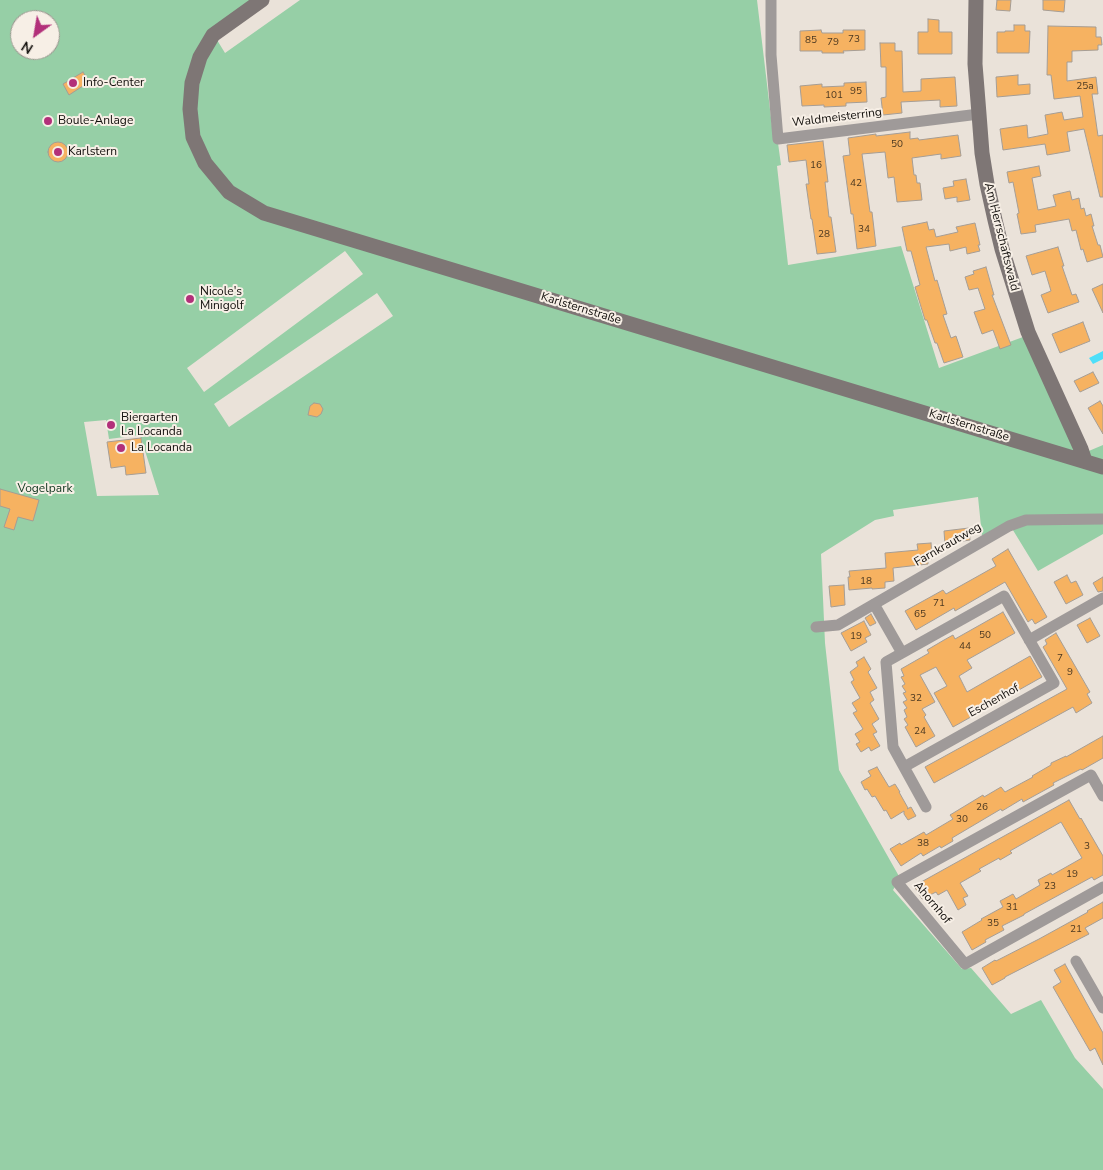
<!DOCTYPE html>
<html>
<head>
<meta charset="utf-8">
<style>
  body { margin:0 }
  #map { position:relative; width:1103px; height:1170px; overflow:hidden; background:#eae2d9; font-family:"Nunito Sans",sans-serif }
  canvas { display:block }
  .north { position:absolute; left:10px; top:10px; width:50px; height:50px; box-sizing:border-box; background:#f7efe6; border:1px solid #9b958f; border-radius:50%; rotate:212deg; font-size:14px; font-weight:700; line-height:20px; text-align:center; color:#120f0c }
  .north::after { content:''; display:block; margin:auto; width:18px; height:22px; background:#b2307a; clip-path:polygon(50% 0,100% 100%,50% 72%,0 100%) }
</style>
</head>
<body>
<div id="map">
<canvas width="1103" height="1170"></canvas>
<div class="north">N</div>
</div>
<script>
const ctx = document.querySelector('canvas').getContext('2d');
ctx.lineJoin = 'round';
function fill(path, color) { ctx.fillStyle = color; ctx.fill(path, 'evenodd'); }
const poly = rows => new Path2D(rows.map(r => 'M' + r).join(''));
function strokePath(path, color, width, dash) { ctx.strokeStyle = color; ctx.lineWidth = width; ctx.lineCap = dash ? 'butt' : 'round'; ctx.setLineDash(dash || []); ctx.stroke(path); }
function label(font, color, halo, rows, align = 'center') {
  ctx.font = font + ' "Nunito Sans",sans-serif'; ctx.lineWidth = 4; ctx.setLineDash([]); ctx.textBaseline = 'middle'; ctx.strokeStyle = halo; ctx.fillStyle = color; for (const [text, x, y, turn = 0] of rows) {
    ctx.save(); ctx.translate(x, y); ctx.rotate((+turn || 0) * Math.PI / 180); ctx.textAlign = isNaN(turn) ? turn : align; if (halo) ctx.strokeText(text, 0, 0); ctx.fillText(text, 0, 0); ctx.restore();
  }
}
const green = poly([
  [0,0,262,0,214,35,225,53,300,0,757,0,774,143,778,143,781,165,777,166,788,265,901,246,939,368,1023,337,1084,453,1103,445,1103,534,1038,571,1008,522,982,536,978,497,893,510,894,516,875,520,821,554,825,643,839,770,900,878,893,890,962,969,971,968,1011,1014,1041,1000,1075,1058,1103,1089,1103,1170,0,1170],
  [20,20,50,20,50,50,20,50],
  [345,251,363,274,204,392,187,368],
  [377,293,393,316,229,427,214,404],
  [106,420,109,439,140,435,159,495,97,496,84,422]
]);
const water = poly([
  [1103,351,1103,359,1093,364,1089,358]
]);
const building = poly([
  [997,0,1011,0,1010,11,996,10,997,0],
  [1043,0,1065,0,1064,12,1043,10,1043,0],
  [928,19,939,20,939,32,952,32,952,54,918,54,918,32,928,32,928,19],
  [1014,25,1025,25,1025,31,1030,31,1029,53,997,53,997,32,1005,32,1005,31,1014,31,1014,25],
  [1048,26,1096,27,1096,37,1101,37,1102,45,1098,45,1098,50,1072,51,1072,62,1067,62,1067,81,1096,77,1098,94,1092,94,1098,136,1103,135,1103,197,1100,197,1084,129,1067,132,1070,151,1047,155,1045,144,1003,150,1000,129,1027,125,1028,138,1048,134,1045,115,1062,112,1064,120,1083,117,1080,96,1054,99,1051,75,1047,75,1048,26],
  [821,30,822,33,843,33,843,30,865,30,865,50,843,51,844,53,822,53,822,51,800,51,800,31,821,30],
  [880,43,895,43,895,51,902,51,903,92,921,91,921,79,955,77,957,106,940,107,940,100,901,102,902,113,883,115,881,98,886,97,886,67,881,67,880,43],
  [83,72,89,82,69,95,63,84,83,72],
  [1018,75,1018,85,1030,84,1030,94,997,97,996,77,1018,75],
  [866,82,867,102,846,103,846,106,824,107,824,105,802,106,800,86,822,84,822,87,844,86,844,83,866,82],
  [910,132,910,139,918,138,919,140,958,135,961,156,941,159,941,154,912,158,914,175,916,175,917,183,920,183,922,200,897,202,894,177,888,178,885,152,862,154,870,212,872,212,876,246,857,249,853,214,851,214,843,156,850,155,848,138,876,134,876,136,910,132],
  [823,141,828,182,825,182,829,217,831,217,836,252,817,254,812,219,811,219,806,184,809,184,806,160,789,162,787,145,823,141],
  '48 152a10 10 0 1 1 20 0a10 10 0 1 1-20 0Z',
  [1039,166,1041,176,1032,178,1038,210,1056,206,1053,195,1070,191,1072,200,1079,198,1081,209,1084,208,1086,216,1091,214,1094,226,1092,226,1098,245,1100,245,1103,257,1087,262,1083,249,1081,250,1076,230,1072,231,1069,219,1035,225,1036,232,1021,234,1017,214,1019,213,1013,182,1009,183,1007,172,1039,166],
  [966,179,970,200,957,202,957,197,945,199,943,188,954,186,953,181,966,179],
  [927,222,929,230,934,229,936,237,958,232,956,227,975,223,980,245,978,245,980,251,967,254,966,247,950,251,949,244,926,247,935,281,937,280,947,314,943,315,951,338,956,336,963,357,944,363,937,343,935,343,927,320,925,320,915,287,920,285,911,251,907,251,902,227,927,222],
  [1058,247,1064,266,1062,266,1072,295,1076,294,1079,302,1048,313,1041,295,1051,291,1045,271,1032,275,1026,256,1058,247],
  [986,267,994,295,992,295,1011,345,1000,349,993,330,982,334,974,312,985,309,978,288,969,290,965,277,974,274,973,271,986,267],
  [1103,284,1103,313,1092,289,1103,284],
  [1083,322,1090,341,1060,353,1052,334,1083,322],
  [1093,372,1099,383,1080,392,1074,381,1093,372],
  [1100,401,1103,406,1103,434,1088,408,1100,401],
  [314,403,320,404,323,409,321,414,317,417,308,415,310,406,314,403],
  [141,438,146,473,126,475,125,466,111,468,107,442,141,438],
  [0,489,39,500,33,521,18,517,14,530,4,527,10,509,0,506,0,489],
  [969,528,970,540,957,542,957,544,945,545,944,531,969,528],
  [931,543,932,557,932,559,928,559,928,564,893,568,894,581,885,582,885,588,872,589,872,588,849,590,848,577,850,577,849,571,886,568,885,553,918,550,917,544,931,543],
  [1008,549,1047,617,1035,624,1032,619,1028,622,1005,582,955,611,954,608,916,630,905,611,943,590,946,594,996,566,992,559,1008,549],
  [1067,575,1071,583,1076,581,1083,595,1066,604,1054,582,1067,575],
  [1103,577,1103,591,1098,592,1093,583,1103,577],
  [844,585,845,605,831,607,829,586,844,585],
  [1003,612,1015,633,967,660,972,668,959,676,967,692,1030,656,1042,677,953,727,934,693,947,686,936,667,920,675,935,702,922,709,926,715,924,717,935,736,916,747,905,727,908,725,904,719,907,717,904,710,907,708,903,702,907,700,903,693,906,692,902,686,905,684,901,677,904,676,901,669,929,653,927,650,944,640,953,635,955,639,1003,612],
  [871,614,876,623,870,626,865,618,871,614],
  [1090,618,1100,636,1087,643,1077,625,1090,618],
  [864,621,871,635,865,638,867,642,851,651,841,633,864,621],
  [1056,633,1090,692,1087,694,1092,703,1076,713,1073,707,934,783,925,767,1067,689,1043,647,1047,644,1045,640,1056,633],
  [864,657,871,669,868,672,877,688,870,692,874,700,870,703,879,719,872,724,877,732,873,734,880,746,871,751,869,747,861,752,856,744,860,742,855,734,863,729,853,713,857,711,852,703,860,698,851,682,854,680,850,672,858,666,856,662,864,657],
  [1103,736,1103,758,1082,770,1081,769,1053,783,1054,785,1023,802,1022,799,1002,811,1001,809,952,838,953,841,941,848,940,846,923,856,921,853,901,866,890,849,900,843,901,845,924,832,926,835,953,819,950,815,983,795,984,797,1001,787,1005,792,1033,777,1032,776,1051,765,1051,763,1066,756,1066,757,1103,736],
  [877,767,889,787,895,784,900,792,899,792,908,808,907,809,911,807,916,816,908,820,904,814,904,811,891,819,886,810,884,811,875,796,872,797,867,789,865,790,861,782,871,776,868,771,877,767],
  [1069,800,1080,819,1081,818,1103,856,1103,875,1094,880,1092,877,1024,914,1024,915,1002,926,1004,930,985,940,986,942,972,950,962,932,982,920,981,919,1003,907,1000,901,1013,894,1016,899,1040,885,1038,880,1051,873,1052,875,1082,858,1061,822,1010,851,1012,853,1000,860,999,858,979,869,981,871,960,883,968,896,963,898,966,905,958,910,947,890,938,895,936,892,922,899,914,886,1069,800],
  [1103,902,1103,918,1085,928,1089,934,1005,977,1005,978,992,985,982,968,995,960,996,961,1039,939,1088,912,1087,911,1103,902],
  [1065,964,1103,1033,1103,1065,1095,1048,1090,1051,1053,987,1061,982,1054,970,1065,964]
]);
const street = poly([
  [771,0,771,55,778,139,979,114],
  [874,604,902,653],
  [816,627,838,625,1009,526,1026,520,1103,519],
  [1029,640,1103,598],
  [904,767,1054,683,1004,596,886,662,893,747,926,807],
  [1103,796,1091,775,897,882,965,964,1103,887],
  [1076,961,1103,1008]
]);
const secondary = poly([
  [262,0,213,35,200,57,192,83,190,109,193,137,205,163,229,192,264,213,1103,467],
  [976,0,975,64,979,114,982,153,987,184,995,220,1002,249,1028,332,1081,449,1085,461]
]);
const markers = [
  [73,83,5,"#b2307a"],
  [48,121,5,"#b2307a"],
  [58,152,5,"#b2307a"],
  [190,299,5,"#b2307a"],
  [111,425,5,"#b2307a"],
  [121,448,5,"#b2307a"]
];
const numberNames = [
  ["73",854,40],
  ["85",811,41],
  ["79",833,43],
  ["25a",1085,87],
  ["95",856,92],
  ["101",834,96],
  ["50",897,145],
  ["16",816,166],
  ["42",856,184],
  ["34",864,230],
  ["28",824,235],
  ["18",866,582],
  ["71",939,604],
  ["65",920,615],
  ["50",985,636],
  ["19",856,637],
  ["44",965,647],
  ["7",1060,659],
  ["9",1070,673],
  ["32",916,699],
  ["24",920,732],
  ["26",982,808],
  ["30",962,820],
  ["38",923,844],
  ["3",1087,847],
  ["19",1072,875],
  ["23",1050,887],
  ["31",1012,908],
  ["35",993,924],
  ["21",1076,930]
];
const poiNames = [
  ["Info-Center",83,83],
  ["Boule-Anlage",58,121],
  ["Karlstern",68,152],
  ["Nicole's",200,292],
  ["Minigolf",200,306],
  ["Biergarten",121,418],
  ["La Locanda",121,432],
  ["La Locanda",131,448]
];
const streetNames = [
  ["Waldmeisterring",837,118,-7],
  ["Am Herrschaftswald",1001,237,76],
  ["Karlsternstraße",581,309,17],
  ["Karlsternstraße",969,426,17],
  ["Farnkrautweg",948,545,-30],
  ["Eschenhof",994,701,-29],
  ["Ahornhof",932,903,50]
];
const parkNames = [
  ["Vogelpark",45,489]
];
fill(green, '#96cfa6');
fill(water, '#4edff9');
fill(building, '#f6b261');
strokePath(building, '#a59d95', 1);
strokePath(street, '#9f9a99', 11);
strokePath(secondary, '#7e7675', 15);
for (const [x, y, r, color] of markers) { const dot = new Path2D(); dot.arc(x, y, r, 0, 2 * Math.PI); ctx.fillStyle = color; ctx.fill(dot); strokePath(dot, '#f7efe6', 2); }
label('10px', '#4b3821', null, numberNames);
label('12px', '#120f0c', '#f7efe6', poiNames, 'left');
label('12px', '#120f0c', '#f7efe6', streetNames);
label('12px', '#0d341c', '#f7efe6', parkNames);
</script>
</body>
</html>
